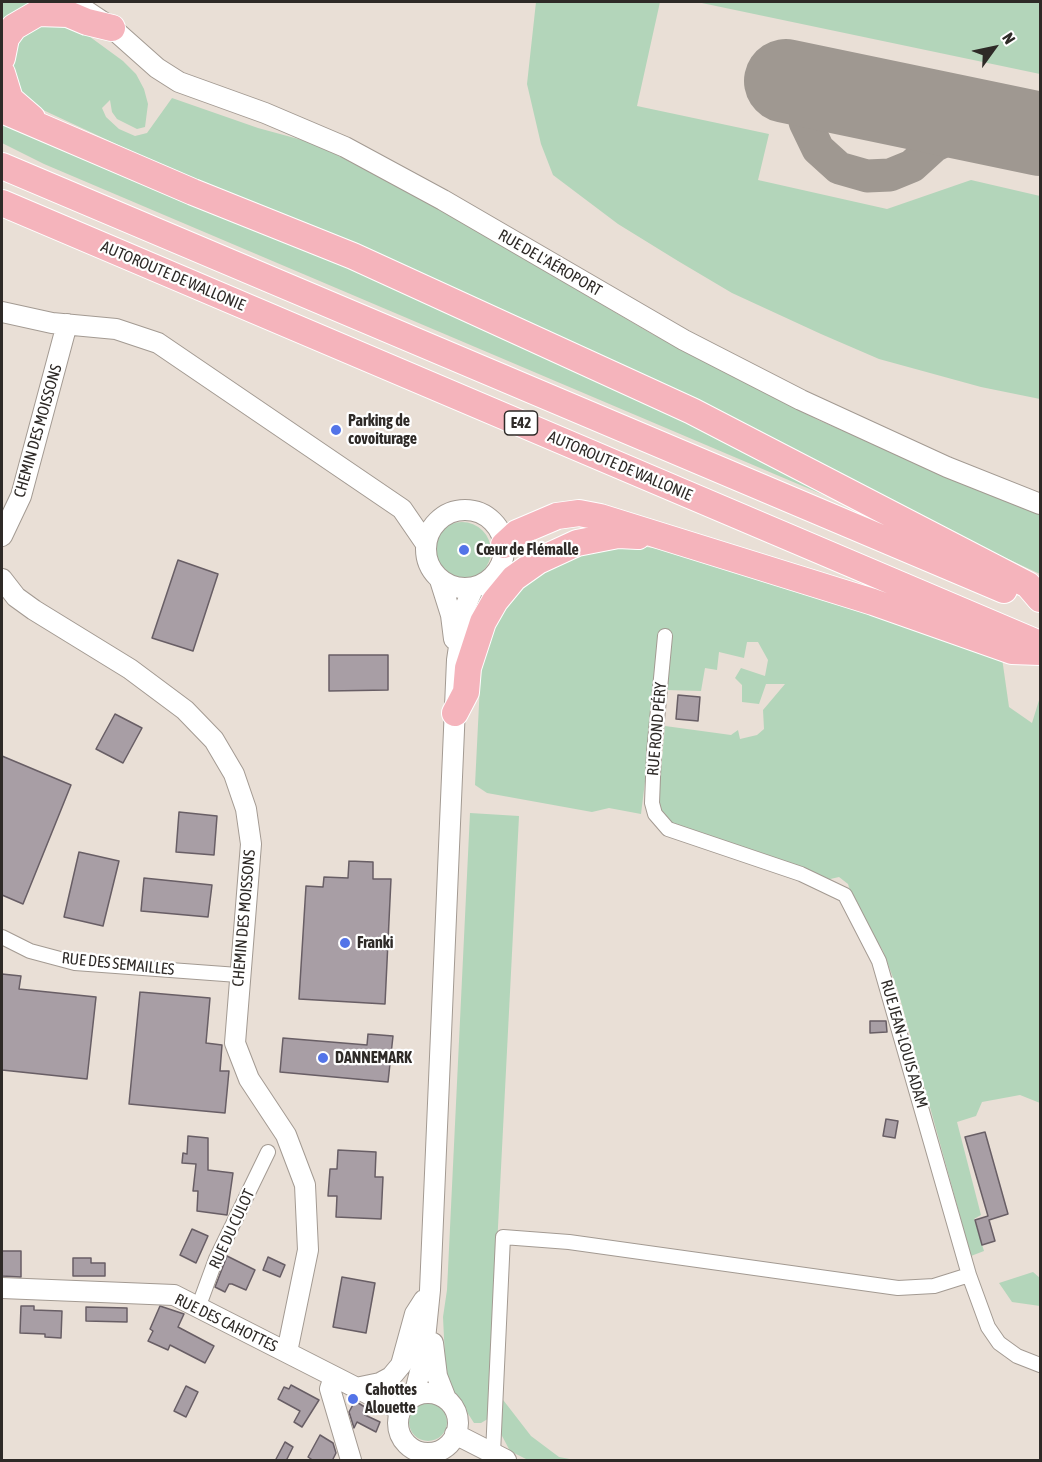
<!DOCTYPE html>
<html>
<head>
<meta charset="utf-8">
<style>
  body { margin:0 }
  #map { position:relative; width:1042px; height:1462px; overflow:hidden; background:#e9dfd6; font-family:"Asap Condensed",sans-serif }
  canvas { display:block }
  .frame { position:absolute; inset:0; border:3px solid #2e2a27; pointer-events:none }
  .north { position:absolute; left:964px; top:18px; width:60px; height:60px; -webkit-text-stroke:4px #fff; paint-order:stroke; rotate:57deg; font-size:16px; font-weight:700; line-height:24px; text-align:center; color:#2e2a27 }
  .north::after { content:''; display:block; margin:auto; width:21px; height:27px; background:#2e2a27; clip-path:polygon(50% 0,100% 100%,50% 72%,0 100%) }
</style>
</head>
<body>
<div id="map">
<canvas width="1042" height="1462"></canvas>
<div class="frame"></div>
<div class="north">N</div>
</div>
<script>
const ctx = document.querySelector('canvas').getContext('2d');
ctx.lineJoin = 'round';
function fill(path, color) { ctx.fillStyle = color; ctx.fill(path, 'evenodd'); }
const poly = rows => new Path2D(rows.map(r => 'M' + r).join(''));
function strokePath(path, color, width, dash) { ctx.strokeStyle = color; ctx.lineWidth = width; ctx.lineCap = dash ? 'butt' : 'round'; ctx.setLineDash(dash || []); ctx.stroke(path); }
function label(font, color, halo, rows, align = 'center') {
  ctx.font = font + ' "Asap Condensed",sans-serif'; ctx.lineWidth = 4.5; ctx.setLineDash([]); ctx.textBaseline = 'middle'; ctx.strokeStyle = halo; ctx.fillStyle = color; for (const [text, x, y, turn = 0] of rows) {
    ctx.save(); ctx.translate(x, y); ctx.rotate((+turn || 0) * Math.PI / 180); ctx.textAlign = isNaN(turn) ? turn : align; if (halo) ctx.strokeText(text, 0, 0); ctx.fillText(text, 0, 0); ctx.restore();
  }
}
const green = poly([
  [2,2,45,2,2,36],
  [536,2,660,2,637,106,769,134,758,180,887,209,971,180,1040,196,1040,399,981,387,879,359,821,334,732,293,678,261,618,224,553,175,541,144,527,84],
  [697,2,1040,2,1040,74],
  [71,23,123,61,136,74,144,89,148,104,145,127,137,129,117,119,112,112,110,100,102,108,106,117,119,129,135,136,147,133,172,98,258,128,313,143,410,192,652,334,818,420,1040,515,1040,574,28,103,17,95,9,51,27,24],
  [2,116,389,276,911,532,44,164,2,143],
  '433 551a29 29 0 1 1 58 0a29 29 0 1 1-58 0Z',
  [633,545,659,549,757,578,1002,658,1009,707,1032,723,1040,697,1040,1103,1020,1095,982,1102,976,1116,957,1122,981,1215,974,1219,984,1251,971,1256,898,991,883,951,854,903,848,884,839,877,826,880,671,824,661,814,658,803,665,726,731,735,738,730,740,739,757,735,764,729,763,710,785,684,766,684,759,704,742,702,742,685,735,678,741,668,765,676,768,660,758,642,747,642,744,658,719,652,717,670,705,668,701,691,666,690,671,653,661,652,641,814,609,808,592,812,487,793,475,785,482,644,494,609,549,560],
  [470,813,519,816,490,1383,531,1436,559,1457,575,1460,528,1460,510,1451,501,1434,499,1420,491,1417,481,1423,474,1423,446,1379,443,1317,447,1290],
  [1033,1272,1040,1278,1040,1306,1012,1302,999,1283],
  '409 1422a19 19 0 1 1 38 0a19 19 0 1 1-38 0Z'
]);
const taxiway = poly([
  [1013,128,993,121,951,95,834,69,818,73,810,80,803,101,805,122,818,149,839,168,867,176,890,175,912,166,934,146,963,132,992,129,1024,131]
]);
const runway = poly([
  [786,81,1040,134]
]);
const building = poly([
  [178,560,218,574,193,651,152,638,178,560],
  [329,655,388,655,388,690,329,691,329,655],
  [678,695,700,697,698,721,676,719,678,695],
  [115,714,142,728,123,763,96,749,115,714],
  [2,756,71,785,23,904,2,895,2,756],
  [179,812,217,816,214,855,176,852,179,812],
  [79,852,119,861,103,926,64,917,79,852],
  [349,861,373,862,373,879,391,879,385,1004,299,999,306,886,323,887,324,877,348,878,349,861],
  [144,878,212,885,208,917,141,911,144,878],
  [2,974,21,976,19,989,96,997,87,1079,2,1070,2,974],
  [140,992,210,998,206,1043,222,1045,220,1071,229,1071,225,1113,129,1104,140,992],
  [870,1021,886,1021,887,1032,870,1033,870,1021],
  [368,1034,393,1036,388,1082,280,1072,283,1038,367,1045,368,1034],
  [886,1119,898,1121,895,1138,883,1136,886,1119],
  [985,1132,1008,1214,989,1220,995,1241,982,1245,975,1220,988,1216,965,1137,985,1132],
  [188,1136,208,1138,208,1170,233,1173,227,1215,197,1211,198,1191,193,1191,196,1164,182,1163,183,1153,187,1154,188,1136],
  [338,1150,376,1152,375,1177,383,1177,381,1219,336,1217,337,1196,328,1196,330,1169,337,1169,338,1150],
  [192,1229,208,1236,196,1263,180,1255,192,1229],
  [2,1251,21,1251,21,1277,2,1276,2,1251],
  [227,1256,255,1270,246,1290,232,1284,229,1284,225,1292,215,1287,227,1256],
  [268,1257,285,1265,280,1277,263,1270,268,1257],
  [73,1258,91,1258,91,1263,105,1263,105,1276,73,1276,73,1258],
  [342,1277,375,1283,366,1333,333,1327,342,1277],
  [21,1306,34,1306,34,1310,62,1311,61,1338,45,1337,45,1334,20,1333,21,1306],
  [160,1306,184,1314,178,1327,214,1346,205,1363,170,1345,168,1350,148,1341,153,1331,150,1329,160,1306],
  [86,1307,127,1308,127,1322,86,1321,86,1307],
  [291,1385,319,1400,302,1427,294,1422,300,1411,278,1399,284,1387,289,1389,291,1385],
  [186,1386,198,1392,186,1417,174,1411,186,1386],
  [355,1401,368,1409,365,1415,380,1422,376,1432,357,1422,354,1428,349,1412,355,1401],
  [320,1435,333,1443,336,1453,332,1461,314,1461,308,1457,320,1435],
  [285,1442,293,1447,286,1461,275,1461,285,1442]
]);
const street = poly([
  [665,636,654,752,652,803,655,814,668,829,801,874,845,895,879,961,969,1275,988,1327,999,1343,1017,1356,1040,1365],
  [2,937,30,951,75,963,238,975],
  [198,1308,216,1259,268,1152],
  [493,1453,503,1237,569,1242,898,1288,934,1286,969,1275]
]);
const secondary = poly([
  [73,2,112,28,157,68,179,82,265,113,345,147,443,200,684,340,801,400,947,467,1040,504],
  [2,312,52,323,116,329,158,343,402,509,426,544],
  '426 549a39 39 0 1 1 78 0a39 39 0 1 1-78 0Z',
  [2,536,21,496,67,324],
  [2,579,16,597,34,610,130,669,185,710,214,740,234,774,246,809,251,844,235,1043,249,1079,286,1135,305,1185,308,1250,287,1352],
  [440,580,451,615,454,639],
  [2,1288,174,1295,400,1410],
  [433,1343,437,1376,446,1399],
  [334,1377,330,1389,351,1460],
  [356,1388,380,1383,391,1377,401,1365,415,1314,424,1300],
  '398 1423a30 30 0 1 1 60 0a30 30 0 1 1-60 0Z',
  [414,1396,423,1359,430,1290,457,660,465,607,474,587],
  [455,1434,506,1460]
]);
const highway = poly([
  [2,58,6,38,14,27,38,13,68,14,87,22,112,28],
  [2,73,10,99,32,118],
  [2,110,193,192,353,256,692,411,1028,585,1040,599],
  [2,166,1004,590],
  [2,203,1040,644],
  [504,545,517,533,557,516,579,513,600,517,873,602,1012,651,1040,652],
  [455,713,466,692,468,668,483,622,495,601,514,578,538,561,577,543,618,535,638,536]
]);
const markers = [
  [336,430,6,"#5374e8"],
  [464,550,6,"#5374e8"],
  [345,943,6,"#5374e8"],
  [323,1058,6,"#5374e8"],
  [353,1399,6,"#5374e8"]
];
const shields = [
  [521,423,33]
];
const shieldNames = [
  ["E42",521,423]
];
const streetNames = [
  ["RUE DE L'AÉROPORT",550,263,30],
  ["AUTOROUTE DE WALLONIE",173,276,23],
  ["CHEMIN DES MOISSONS",38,431,-74],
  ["AUTOROUTE DE WALLONIE",620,466,23],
  ["RUE ROND PÉRY",657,729,-85],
  ["CHEMIN DES MOISSONS",244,918,-85],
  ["RUE DES SEMAILLES",118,964,6],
  ["RUE JEAN-LOUIS ADAM",904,1044,74],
  ["RUE DU CULOT",232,1229,-65],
  ["RUE DES CAHOTTES",226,1323,26]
];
const poiNames = [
  ["Parking de",348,421],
  ["covoiturage",348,439],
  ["Cœur de Flémalle",476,550],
  ["Franki",357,943],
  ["DANNEMARK",335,1058],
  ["Cahottes",365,1390],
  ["Alouette",365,1408]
];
fill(green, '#b3d5ba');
strokePath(taxiway, '#9f9891', 33);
strokePath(runway, '#9f9891', 84);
fill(building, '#a89ea5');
strokePath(building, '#685e65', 1.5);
strokePath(street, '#a39a92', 16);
strokePath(secondary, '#a39a92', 22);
strokePath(highway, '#fff', 28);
strokePath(street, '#fff', 14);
strokePath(secondary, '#fff', 20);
strokePath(highway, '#f5b4bc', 26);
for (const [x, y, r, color] of markers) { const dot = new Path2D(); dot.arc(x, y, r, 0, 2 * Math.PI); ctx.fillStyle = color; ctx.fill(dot); strokePath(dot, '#fff', 2); }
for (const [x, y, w] of shields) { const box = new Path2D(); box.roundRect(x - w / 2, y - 12, w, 24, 4.5); ctx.fillStyle = '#fff'; ctx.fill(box); strokePath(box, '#2e2a27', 1.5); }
label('bold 15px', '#2e2a27', null, shieldNames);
label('16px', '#2e2a27', '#fff', streetNames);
label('bold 16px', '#2e2a27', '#fff', poiNames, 'left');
</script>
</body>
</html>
